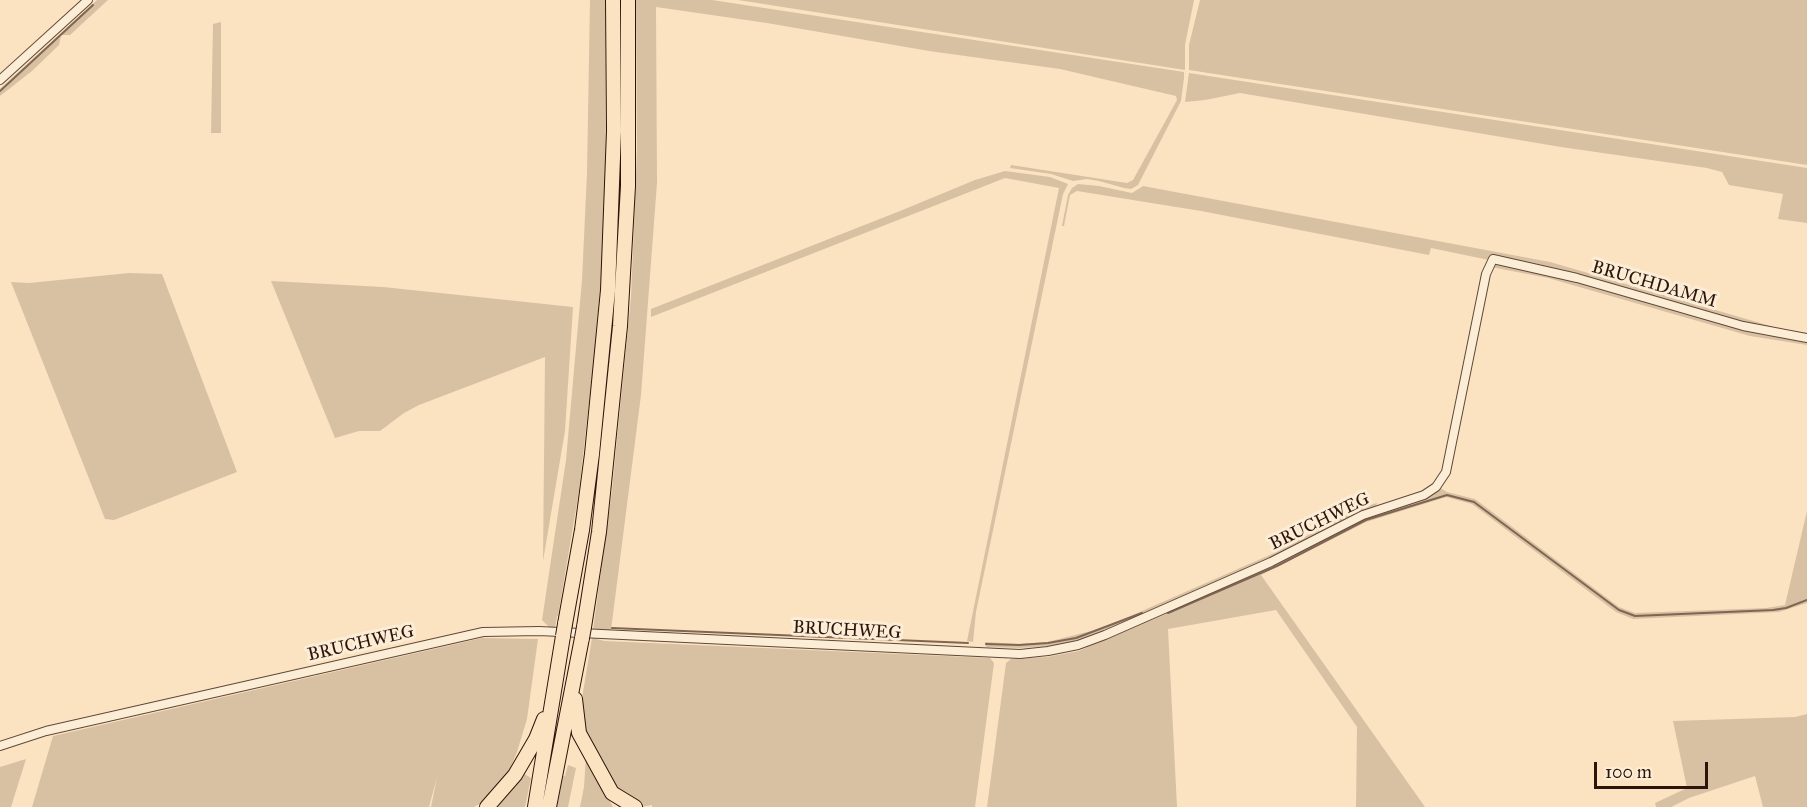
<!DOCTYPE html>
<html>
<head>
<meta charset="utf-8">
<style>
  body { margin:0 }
  #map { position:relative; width:1807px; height:807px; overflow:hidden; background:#fbe3c1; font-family:"IM FELL Great Primer",serif }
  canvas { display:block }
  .scale { position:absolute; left:1594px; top:762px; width:114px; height:27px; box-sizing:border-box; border:3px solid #2c140a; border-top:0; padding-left:8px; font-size:18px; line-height:21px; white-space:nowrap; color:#2c140a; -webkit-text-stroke:4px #fcedd7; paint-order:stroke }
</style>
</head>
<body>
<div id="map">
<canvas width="1807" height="807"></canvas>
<div class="scale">100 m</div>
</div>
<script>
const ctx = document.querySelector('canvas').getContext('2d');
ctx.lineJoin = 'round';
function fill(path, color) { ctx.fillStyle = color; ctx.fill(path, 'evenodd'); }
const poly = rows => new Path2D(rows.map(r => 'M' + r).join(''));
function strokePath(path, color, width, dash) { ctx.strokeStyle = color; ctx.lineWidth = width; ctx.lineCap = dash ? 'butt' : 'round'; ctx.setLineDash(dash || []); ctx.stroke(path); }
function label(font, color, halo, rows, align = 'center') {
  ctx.font = font + ' "IM FELL Great Primer",serif'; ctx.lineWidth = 6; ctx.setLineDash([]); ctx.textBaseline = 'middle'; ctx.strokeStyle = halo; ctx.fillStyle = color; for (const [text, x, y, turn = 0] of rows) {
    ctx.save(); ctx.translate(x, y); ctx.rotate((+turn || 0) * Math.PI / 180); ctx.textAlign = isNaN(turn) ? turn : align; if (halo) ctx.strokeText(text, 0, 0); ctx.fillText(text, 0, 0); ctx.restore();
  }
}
const green = poly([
  [97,0,108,0,70,35,61,35,59,45,32,71,0,96,0,89],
  [590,0,605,0,606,174,601,280,592,377,579,491,558,616,557,616,555,628,552,630,542,620,566,460,582,280,587,173],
  [636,0,712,0,1184,72,1184,78,1181,101,1138,185,1131,189,1124,188,1099,181,1087,179,1073,181,1051,174,1010,168,1011,165,1127,183,1133,180,1177,100,1176,96,1060,69,929,51,767,23,656,7,657,183,641,395,611,630,593,630,612,490,631,297,637,149],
  [738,0,1194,0,1185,45,1185,70],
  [1200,0,1807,0,1807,165,1189,70,1189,45],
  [221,22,221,133,211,133,213,24],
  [1189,73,1807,168,1807,223,1778,219,1783,194,1729,185,1722,172,1707,168,1561,147,1240,93,1205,100,1185,102],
  [1005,171,1050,177,1068,184,1063,194,976,612,973,642,967,641,1059,188,1005,178,651,317,651,309,900,211,975,180],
  [1078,184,1099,186,1132,193,1143,186,1550,262,1781,329,1807,333,1807,336,1759,327,1547,267,1499,257,1489,260,1431,248,1429,255,1201,211,1077,191,1070,195,1064,226,1062,226,1068,195,1072,188],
  [1495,263,1546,272,1755,332,1807,340,1807,345,1750,336,1548,278,1491,267],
  [129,273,162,274,237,472,114,520,105,519,11,282,29,283],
  [271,281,383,287,573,307,565,431,543,561,545,357,419,405,404,413,380,431,359,431,335,438],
  [1440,488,1447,492,1475,499,1619,607,1635,613,1766,608,1785,605,1807,511,1807,603,1779,612,1633,619,1616,612,1472,504,1446,497,1366,522,1261,575,1425,807,1356,807,1357,727,1276,610,1168,629,1177,807,987,807,1006,663,1011,659,1047,657,1079,651,1364,518,1426,496],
  [1377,503,1376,507,1272,558,1105,632,1076,641,1048,646,1020,648,986,647,985,642,1019,644,1047,642,1103,628,1272,554,1360,508],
  [482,638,538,639,527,719,517,752,507,776,485,801,474,807,431,807,437,777,429,807,32,807,53,736],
  [592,638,605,641,990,658,994,663,975,807,652,807,652,805,642,807,617,793,584,730,581,704],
  [1807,714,1807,807,1763,807,1755,776,1689,798,1671,807,1656,807,1655,803,1687,788,1673,721,1795,717],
  [586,755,613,807,580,807,584,787],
  [26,759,11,807,0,807,0,767],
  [568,765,576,768,568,807,557,807,563,776,565,776],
  [523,773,531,778,525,807,497,807]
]);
const stream = poly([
  [0,91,93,5],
  [1168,613,1277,566,1366,520,1447,495,1474,502,1619,610,1635,616,1773,610,1786,608,1807,600],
  [612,628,968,643],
  [986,644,1019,645,1048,643,1076,638,1142,613]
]);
const minor = poly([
  [0,80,88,0],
  [0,746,46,731,483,632,539,631,1020,654,1048,651,1078,645,1105,635,1271,562,1363,515,1424,495,1436,487,1446,472,1486,274,1493,259,1577,278,1743,326,1807,338]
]);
const motorway = poly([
  [565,624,582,530,592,454,608,290,614,131,613,0],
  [584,627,599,532,620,326,628,186,628,0],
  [575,699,579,733,612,793,635,807],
  [487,807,515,775,536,739,544,719],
  [535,807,563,636],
  [549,807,582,638]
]);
const motorwayBridge = poly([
  [563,636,565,624],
  [582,638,584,627]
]);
const streetNames = [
  ["BRUCHDAMM",1654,285,16],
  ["BRUCHWEG",1320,522,-26],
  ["BRUCHWEG",847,631,3],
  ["BRUCHWEG",361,644,-13]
];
fill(green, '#d8c0a2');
strokePath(stream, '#7e6653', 2);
strokePath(minor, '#604838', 10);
strokePath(motorway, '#2c140a', 16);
strokePath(minor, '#fcedd7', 8);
strokePath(motorway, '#fbe3c1', 14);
strokePath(motorwayBridge, '#2c140a', 16, []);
strokePath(motorwayBridge, '#fbe3c1', 14);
label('18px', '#2c140a', '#fcedd7', streetNames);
</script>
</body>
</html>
